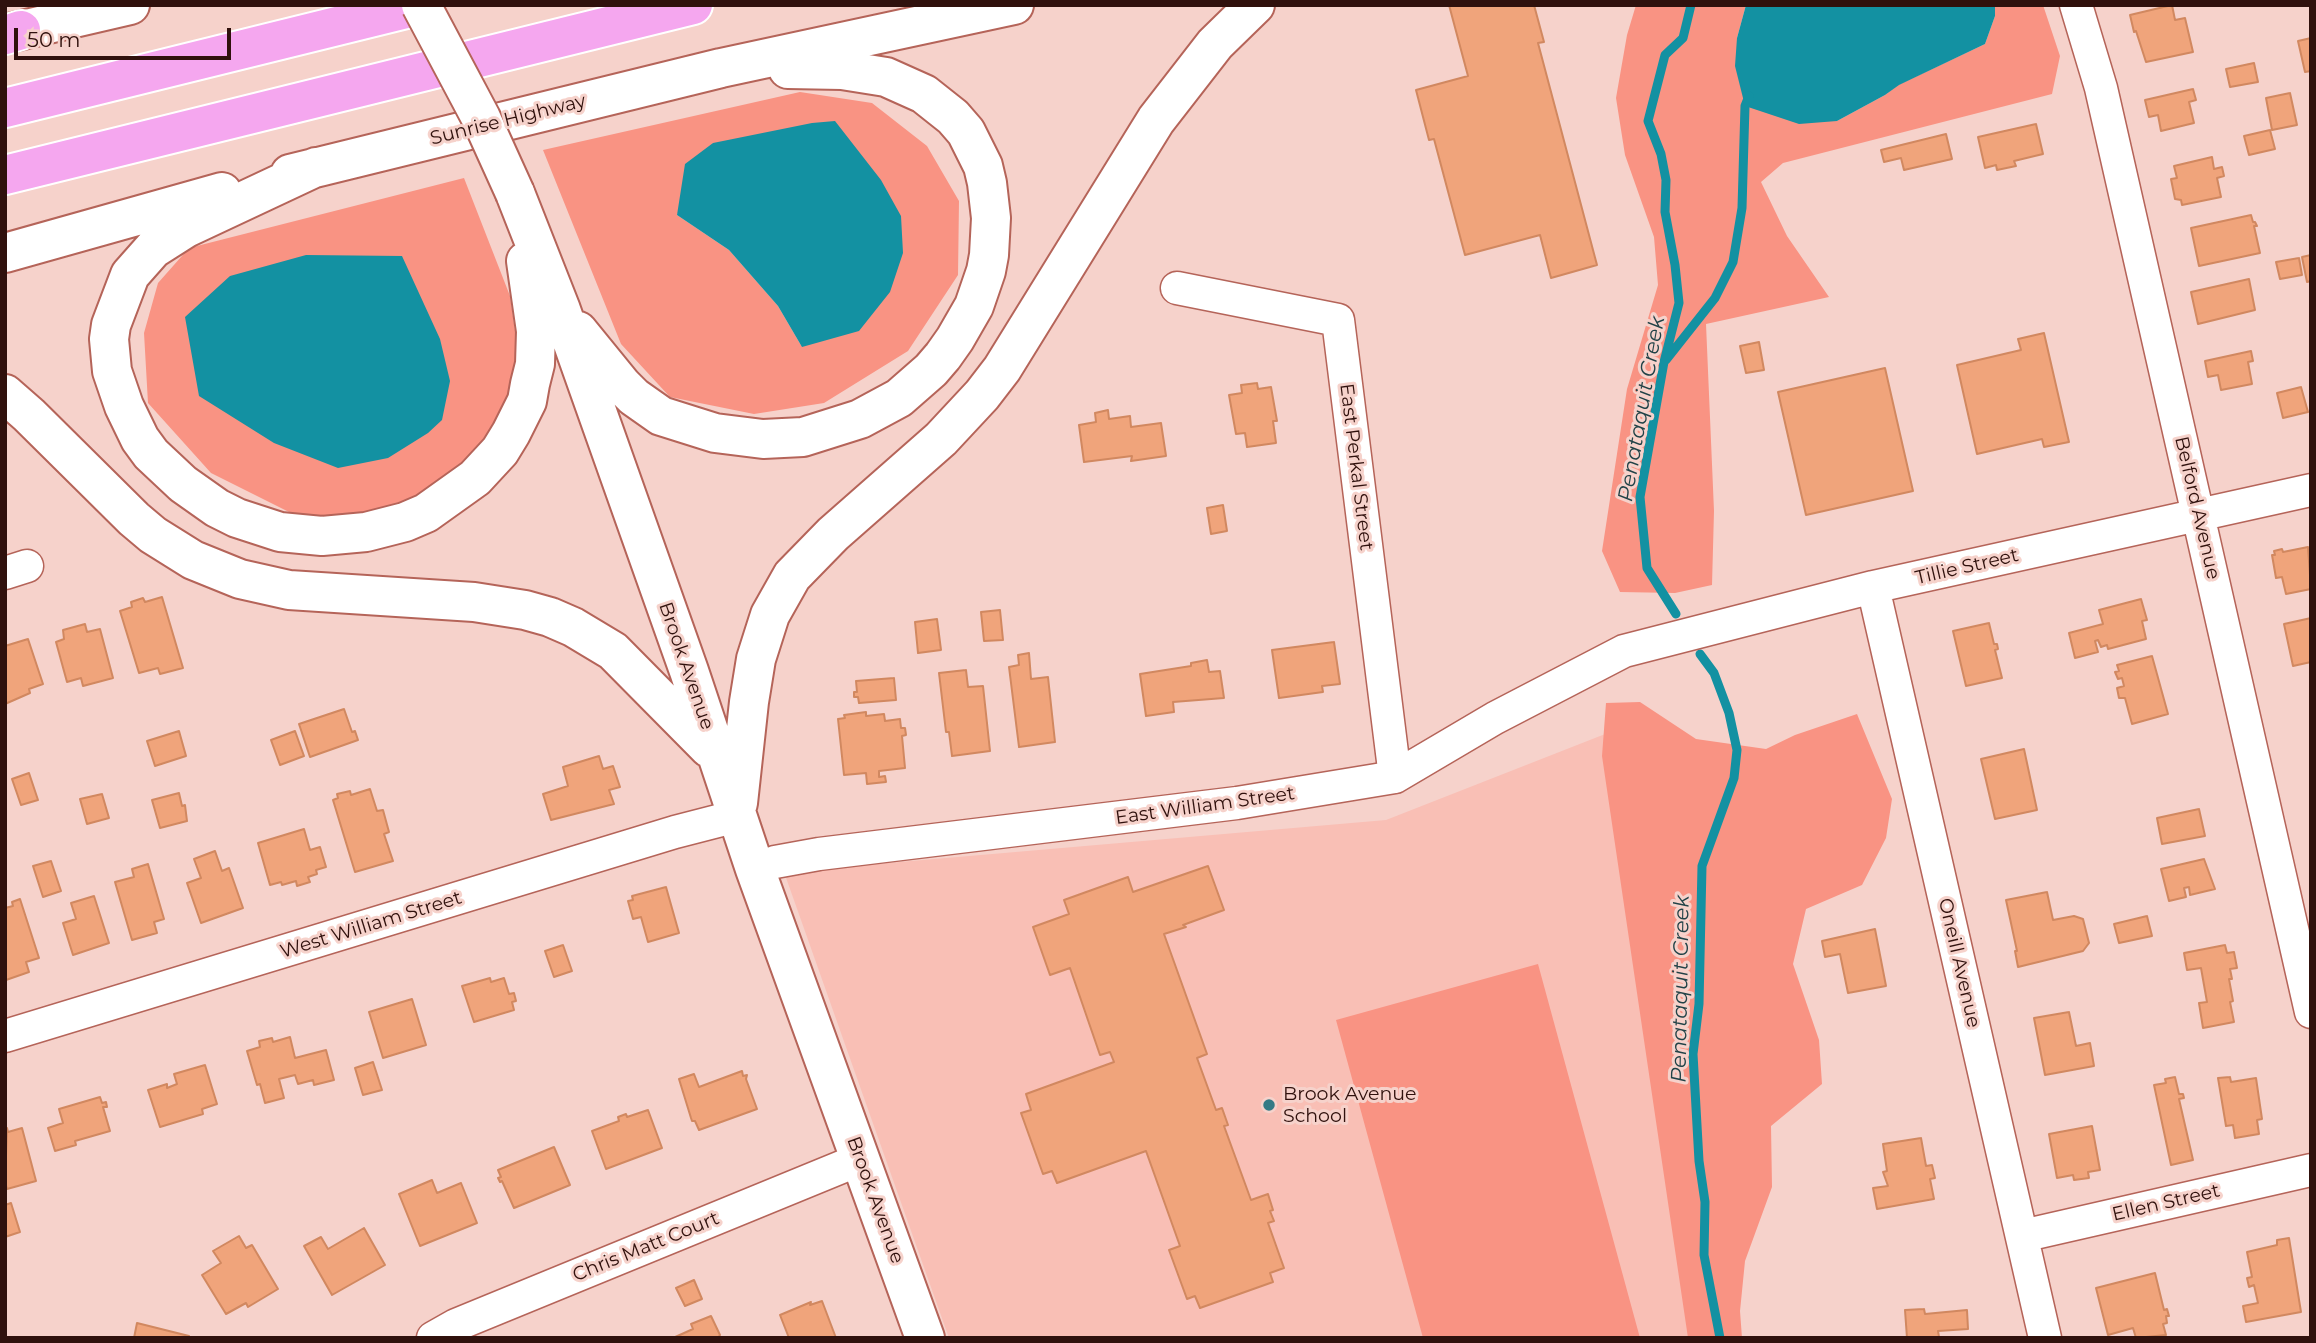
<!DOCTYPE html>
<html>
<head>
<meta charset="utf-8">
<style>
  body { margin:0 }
  #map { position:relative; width:2316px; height:1343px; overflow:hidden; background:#f6d2cb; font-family:Montserrat,sans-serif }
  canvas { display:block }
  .frame { position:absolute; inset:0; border:7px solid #30110d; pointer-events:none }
  .scale { position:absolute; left:14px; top:28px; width:217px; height:32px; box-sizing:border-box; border:4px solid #30110d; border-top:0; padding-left:9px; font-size:21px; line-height:24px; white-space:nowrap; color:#30110d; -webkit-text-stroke:5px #f6d2cb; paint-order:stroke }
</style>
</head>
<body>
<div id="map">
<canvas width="2316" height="1343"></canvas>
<div class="frame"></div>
<div class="scale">50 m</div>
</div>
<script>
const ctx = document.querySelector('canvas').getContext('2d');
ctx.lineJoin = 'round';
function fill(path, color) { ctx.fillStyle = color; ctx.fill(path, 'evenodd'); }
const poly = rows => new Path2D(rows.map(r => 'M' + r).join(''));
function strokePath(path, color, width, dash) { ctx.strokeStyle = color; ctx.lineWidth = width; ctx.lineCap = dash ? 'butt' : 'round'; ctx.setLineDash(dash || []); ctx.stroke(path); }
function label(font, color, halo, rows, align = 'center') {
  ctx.font = font + ' Montserrat,sans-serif'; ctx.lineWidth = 6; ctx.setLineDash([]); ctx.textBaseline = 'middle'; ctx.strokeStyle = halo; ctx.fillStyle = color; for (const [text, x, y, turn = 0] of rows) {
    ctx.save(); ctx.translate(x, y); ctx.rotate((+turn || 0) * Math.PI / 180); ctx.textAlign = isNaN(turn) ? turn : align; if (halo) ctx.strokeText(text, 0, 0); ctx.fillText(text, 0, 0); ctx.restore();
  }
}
const built = poly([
  [1623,727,1702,1338,949,1338,784,872,1386,820]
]);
const green = poly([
  [1636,5,1746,5,1737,38,1837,121,1885,95,1898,85,1985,44,1995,16,1995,5,2043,5,2060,56,2052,94,1783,163,1761,182,1787,236,1829,297,1706,324,1714,511,1712,585,1675,593,1620,592,1602,551,1627,389,1658,285,1654,237,1625,155,1616,98,1627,35],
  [800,92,872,103,927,146,959,201,958,275,908,351,824,403,754,414,670,397,621,344,543,150],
  [713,143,802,347,778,306,729,250,677,215],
  [464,178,510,296,518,351,512,398,466,474,367,519,295,515,211,473,148,403,144,333,158,283,189,248],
  [1640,702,1696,739,1766,749,1795,735,1857,714,1892,799,1886,838,1862,885,1806,909,1793,964,1819,1040,1822,1084,1771,1126,1772,1187,1745,1261,1740,1311,1742,1338,1688,1338,1602,756,1606,703],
  [1538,964,1640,1338,1423,1338,1336,1020]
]);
const water = poly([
  [1746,5,1995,5,1995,16,1985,44,1899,85,1885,95,1837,121,1799,124,1745,106,1735,66,1737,38],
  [835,121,881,180,901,216,903,253,890,292,859,331,802,347,778,306,729,250,677,215,685,164,713,143,812,123],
  [306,255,402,256,440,339,450,381,442,420,428,433,388,458,338,468,274,443,199,396,185,317,230,276]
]);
const stream = poly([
  [1666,360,1715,298,1733,262,1742,208,1745,106,1749,96],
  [1676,614,1647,568,1640,497,1664,362,1679,303,1675,265,1665,212,1666,180,1661,154,1648,121,1665,55,1683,38,1691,5],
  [1700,654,1714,673,1729,713,1737,750,1734,778,1702,866,1699,1004,1693,1054,1699,1161,1705,1202,1704,1255,1720,1338]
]);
const building = poly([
  [1449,5,1534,5,1544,42,1538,43,1597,265,1551,278,1540,235,1465,255,1434,139,1429,140,1416,90,1468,76,1449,5],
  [2172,5,2175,20,2185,18,2193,52,2146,62,2136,31,2134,32,2130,15,2172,5],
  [2311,38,2311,71,2305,72,2298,41,2311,38],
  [2254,63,2258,82,2230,87,2226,69,2254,63],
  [2193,89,2196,100,2189,102,2194,123,2161,131,2158,115,2149,117,2145,100,2193,89],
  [2290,93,2297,125,2272,130,2266,98,2290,93],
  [2036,124,2043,154,2014,161,2016,166,1997,170,1996,165,1985,168,1978,137,2036,124],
  [2270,130,2275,149,2249,155,2244,136,2270,130],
  [1946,134,1952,159,1904,170,1901,158,1884,162,1881,150,1946,134],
  [2212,157,2214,169,2222,167,2224,176,2217,178,2221,197,2182,205,2181,200,2175,199,2171,179,2177,178,2174,166,2212,157],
  [2251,215,2253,222,2255,222,2257,226,2254,226,2260,253,2199,266,2191,228,2251,215],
  [2311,255,2311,281,2307,282,2302,257,2311,255],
  [2299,258,2302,275,2280,279,2276,262,2299,258],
  [2249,279,2255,310,2198,324,2191,292,2249,279],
  [2044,333,2069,442,2044,447,2042,439,1977,454,1957,365,2021,350,2018,339,2044,333],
  [1759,342,1764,370,1746,373,1740,346,1759,342],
  [2251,351,2253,361,2248,362,2252,384,2221,390,2218,375,2208,377,2205,361,2251,351],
  [1885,368,1913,491,1806,515,1778,392,1885,368],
  [1257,383,1258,389,1271,387,1277,421,1273,421,1276,443,1247,447,1245,433,1236,434,1229,395,1242,393,1241,385,1257,383],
  [2301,387,2308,412,2283,418,2277,393,2301,387],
  [1108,410,1109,419,1130,416,1131,427,1161,423,1166,456,1131,461,1132,456,1084,462,1079,425,1096,422,1095,413,1108,410],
  [1223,505,1227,531,1211,534,1207,508,1223,505],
  [2308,547,2311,589,2286,594,2282,577,2276,578,2272,555,2275,555,2274,551,2282,549,2283,552,2308,547],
  [162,597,183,668,160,674,158,668,139,673,120,611,132,607,131,602,143,598,145,602,162,597],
  [2141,599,2147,620,2142,621,2146,639,2108,649,2107,645,2101,647,2098,640,2095,641,2098,652,2075,658,2069,633,2103,624,2099,610,2141,599],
  [1000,610,1003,640,984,641,981,612,1000,610],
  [2311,618,2311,662,2293,666,2284,624,2311,618],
  [937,619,941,650,918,653,915,622,937,619],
  [1989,623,1994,644,1997,644,1998,649,1995,650,2002,678,1966,686,1953,631,1989,623],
  [85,624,87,632,100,629,113,678,83,686,81,678,67,682,56,642,64,639,63,630,85,624],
  [28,639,43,684,29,689,30,693,5,704,5,646,28,639],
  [1334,642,1340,684,1322,686,1323,692,1279,698,1272,650,1334,642],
  [1029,653,1031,679,1048,677,1055,742,1019,747,1009,667,1019,665,1018,655,1029,653],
  [2152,656,2168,714,2132,724,2125,698,2119,698,2117,688,2124,686,2122,678,2118,679,2115,672,2119,671,2117,665,2152,656],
  [1207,660,1209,672,1220,671,1224,698,1173,702,1174,712,1146,716,1140,674,1191,666,1191,663,1207,660],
  [966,670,968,687,983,686,990,751,952,756,949,732,946,732,939,673,966,670],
  [894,678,896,700,859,703,858,697,854,697,854,692,857,692,856,681,894,678],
  [344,709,352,732,355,731,358,740,310,757,299,724,344,709],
  [866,712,866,716,884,714,885,721,900,719,901,728,905,728,906,735,902,736,905,768,879,771,879,777,885,776,886,782,867,784,866,773,844,775,838,719,845,718,844,715,866,712],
  [179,731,186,756,155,766,147,741,179,731],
  [295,731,304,756,280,765,271,740,295,731],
  [2024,749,2037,810,1995,819,1981,759,2024,749],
  [599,756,603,769,613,766,620,787,609,790,614,804,551,820,543,794,568,786,563,767,599,756],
  [29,773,38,800,21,805,12,779,29,773],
  [370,789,377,811,383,810,389,832,384,834,393,861,355,872,333,800,338,798,337,794,350,791,351,795,370,789],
  [179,793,182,806,185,805,187,821,160,828,152,800,179,793],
  [102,794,109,818,87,824,80,799,102,794],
  [2199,809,2205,836,2162,844,2157,818,2199,809],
  [304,829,310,850,320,847,326,867,316,870,317,874,308,877,310,882,297,886,296,881,282,885,281,882,270,885,258,843,304,829],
  [215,851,222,871,229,868,243,908,201,923,187,883,201,878,194,859,215,851],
  [2204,859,2215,889,2190,895,2189,887,2184,888,2186,897,2169,901,2161,869,2204,859],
  [51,861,61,891,43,897,33,866,51,861],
  [148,864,164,919,154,922,157,933,132,940,115,882,134,877,132,869,148,864],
  [1208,866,1224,910,1183,925,1186,927,1164,934,1207,1054,1197,1058,1216,1110,1222,1108,1228,1125,1224,1126,1251,1200,1268,1194,1273,1210,1270,1211,1274,1221,1268,1223,1284,1268,1270,1273,1273,1282,1200,1308,1195,1296,1187,1299,1169,1250,1180,1246,1146,1151,1057,1183,1052,1171,1043,1174,1021,1113,1031,1110,1026,1094,1114,1062,1110,1052,1100,1055,1070,968,1050,975,1033,927,1069,914,1064,900,1128,877,1133,892,1208,866],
  [666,887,679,933,648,942,641,917,633,919,628,901,633,900,632,896,666,887],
  [2047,892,2053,920,2074,916,2083,919,2089,943,2083,951,2018,967,2015,951,2017,951,2006,900,2047,892],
  [94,896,109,943,73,955,63,923,76,919,71,903,94,896],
  [20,899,39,958,26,962,29,972,6,980,5,908,13,906,12,902,20,899],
  [2147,916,2152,936,2119,943,2114,924,2147,916],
  [1875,929,1886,986,1848,993,1840,954,1825,957,1822,941,1875,929],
  [563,945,572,971,554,977,545,951,563,945],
  [2225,945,2227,953,2234,952,2237,968,2230,969,2232,979,2229,979,2233,1001,2230,1002,2234,1022,2203,1028,2199,1003,2207,1002,2201,968,2187,970,2184,953,2225,945],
  [490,978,491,982,504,978,509,994,514,993,516,1001,512,1002,514,1010,474,1022,462,986,490,978],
  [412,999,426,1045,383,1058,369,1012,412,999],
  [2069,1012,2076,1046,2090,1043,2094,1066,2045,1075,2034,1018,2069,1012],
  [290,1037,295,1058,326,1050,334,1080,314,1085,313,1080,298,1084,295,1075,279,1079,284,1098,265,1103,260,1084,257,1085,247,1051,260,1047,259,1041,272,1038,273,1042,290,1037],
  [373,1062,382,1090,363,1095,355,1068,373,1062],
  [205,1065,217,1104,202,1109,203,1114,160,1127,148,1090,167,1084,167,1088,177,1084,174,1074,205,1065],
  [742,1071,743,1076,747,1075,746,1079,757,1109,699,1130,695,1121,692,1121,691,1118,679,1079,694,1074,699,1087,742,1071],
  [2175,1077,2179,1094,2183,1094,2184,1098,2179,1099,2193,1160,2171,1165,2154,1085,2166,1083,2165,1079,2175,1077],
  [2230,1077,2231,1082,2256,1078,2262,1119,2257,1120,2259,1134,2235,1138,2233,1125,2226,1126,2218,1078,2230,1077],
  [100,1097,102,1103,106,1102,107,1107,103,1107,110,1131,75,1141,76,1145,55,1151,48,1128,63,1123,59,1109,100,1097],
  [648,1110,662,1148,606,1169,592,1131,619,1121,618,1117,626,1114,627,1117,648,1110],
  [2092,1126,2100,1170,2088,1172,2089,1178,2074,1180,2073,1175,2057,1178,2049,1134,2092,1126],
  [7,1128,8,1132,22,1128,36,1181,7,1189,5,1182,7,1128],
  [1921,1138,1926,1166,1932,1165,1935,1178,1930,1179,1934,1199,1877,1209,1873,1188,1888,1186,1883,1172,1887,1171,1883,1144,1921,1138],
  [554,1147,570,1185,514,1208,502,1181,500,1182,498,1178,501,1177,498,1170,554,1147],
  [432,1180,437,1193,461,1183,477,1223,420,1246,399,1194,432,1180],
  [11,1203,20,1232,5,1237,5,1205,11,1203],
  [364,1228,385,1265,332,1295,304,1246,321,1237,328,1249,364,1228],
  [239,1236,246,1248,252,1245,278,1289,248,1307,246,1303,226,1314,202,1275,221,1263,213,1251,239,1236],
  [2289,1238,2301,1312,2246,1322,2243,1306,2258,1303,2254,1285,2249,1287,2247,1278,2252,1277,2247,1252,2277,1245,2277,1240,2289,1238],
  [2155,1273,2164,1310,2167,1309,2169,1316,2166,1316,2167,1323,2163,1324,2166,1335,2136,1338,2133,1328,2108,1335,2096,1288,2155,1273],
  [694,1280,702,1299,685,1306,676,1288,694,1280],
  [822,1301,836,1338,789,1338,780,1315,811,1302,810,1305,822,1301],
  [1924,1309,1925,1314,1967,1310,1968,1329,1938,1331,1939,1337,1907,1338,1905,1310,1924,1309],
  [711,1316,720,1335,718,1338,673,1338,693,1329,691,1324,711,1316],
  [137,1323,189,1336,189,1338,134,1338,137,1323]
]);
const street = poly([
  [2076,5,2101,88,2311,1012],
  [1177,288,1338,320,1395,777],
  [5,573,27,566],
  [1873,587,2045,1338],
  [755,869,775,862,819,854,1237,803,1395,777,1495,718,1624,651,1873,587,2311,490],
  [5,1036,675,832,737,816],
  [2022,1236,2311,1170],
  [433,1338,456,1325,861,1159]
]);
const secondary = poly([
  [5,34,130,5],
  [316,167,186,228,153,249,130,275,111,325,109,339,112,371,124,406,140,439,151,454,183,484,217,508,237,518,280,532,322,536,366,532,405,522,426,513,475,478,500,451,511,433,527,401,530,384,535,364,536,331,526,261],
  [290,174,721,68,1014,5],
  [515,193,561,310,689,671,755,869,925,1338],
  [5,253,222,192],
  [578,331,622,385,634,397,661,416,715,433,763,439,803,437,860,419,899,398,931,370,943,356,955,339,974,306,986,271,989,255,991,218,987,183,983,166,966,132,953,117,924,94,886,77,842,70,788,69],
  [5,394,29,415,134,519,153,535,193,560,240,579,289,590,474,602,525,610,550,617,573,627,613,651,709,748],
  [738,803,749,702,756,659,770,615,792,576,833,534,941,439,982,395,1002,369,1156,120,1215,44,1255,5]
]);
const highway = poly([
  [5,35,21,30],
  [5,108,422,5],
  [5,175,693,5]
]);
const secondaryBridge = poly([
  [421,5,481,118,515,193]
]);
const markers = [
  [1269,1105,7,"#347a85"]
];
const streetNames = [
  ["Sunrise Highway",508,120,-14],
  ["East Perkal Street",1356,467,83],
  ["Belford Avenue",2197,508,77],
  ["Tillie Street",1967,567,-13],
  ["Brook Avenue",686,666,71],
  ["East William Street",1205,806,-8],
  ["West William Street",371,925,-17],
  ["Oneill Avenue",1959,963,77],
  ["Brook Avenue",875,1200,70],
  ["Ellen Street",2166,1203,-13],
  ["Chris Matt Court",646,1247,-22]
];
const poiNames = [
  ["Brook Avenue",1283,1094],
  ["School",1283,1116]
];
const waterNames = [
  ["Penataquit Creek",1642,409,-80],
  ["Penataquit Creek",1681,989,-89]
];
fill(built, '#f9bfb5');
fill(green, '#f99383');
fill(water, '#1391a2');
strokePath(stream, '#1391a2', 9);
fill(building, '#f0a47b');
strokePath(building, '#d18860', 2);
strokePath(street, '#b56459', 35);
strokePath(secondary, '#b56459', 42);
strokePath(highway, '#fff', 42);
strokePath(street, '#fff', 32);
strokePath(secondary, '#fff', 38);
strokePath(highway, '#f5a7ef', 38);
strokePath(secondaryBridge, '#b56459', 42, []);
strokePath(secondaryBridge, '#fff', 38);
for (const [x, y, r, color] of markers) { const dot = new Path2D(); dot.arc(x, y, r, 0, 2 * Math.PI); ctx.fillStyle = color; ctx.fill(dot); strokePath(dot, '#f6d2cb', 2.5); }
label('19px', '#30110d', '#f6d2cb', streetNames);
label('19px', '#30110d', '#f6d2cb', poiNames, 'left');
label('italic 21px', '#214247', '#f6d2cb', waterNames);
</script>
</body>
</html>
